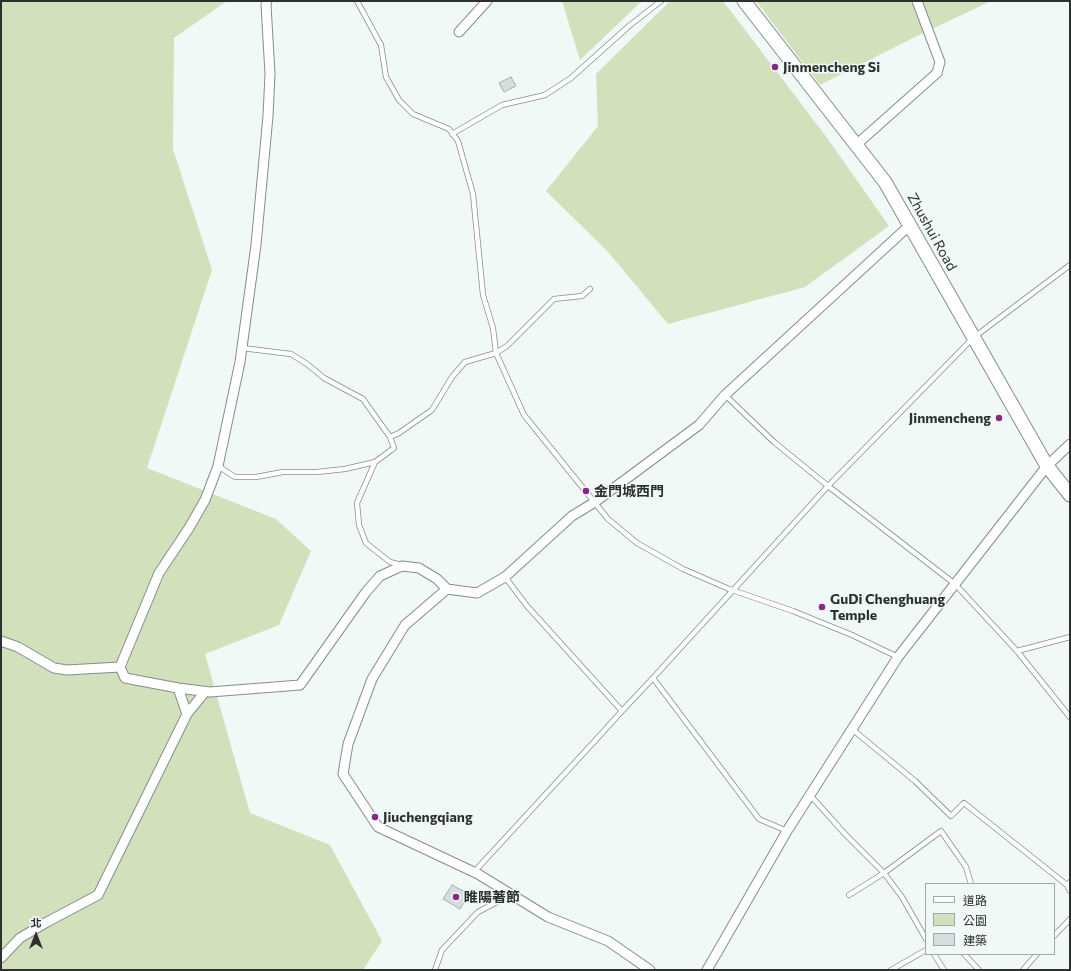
<!DOCTYPE html>
<html>
<head>
<meta charset="utf-8">
<style>
  body { margin:0 }
  #map { position:relative; width:1071px; height:971px; overflow:hidden; background:#f1f9f7; font-family:Commissioner,"Noto Sans TC",sans-serif }
  canvas { display:block }
  .frame { position:absolute; inset:0; border:2px solid #2d302f; pointer-events:none }
  .legend { position:absolute; left:925px; top:883px; width:130px; height:72px; box-sizing:border-box; background:#f1f9f7; border:1px solid #a3a9a7; margin:0; padding:5px 7px; list-style:none; font-size:12px; color:#2d302f }
  .legend li { display:flex; align-items:center; gap:8px; height:20px }
  .legend b { width:20px; border:1px solid #a3a9a7 }
  .north { position:absolute; left:16px; top:915px; width:40px; height:40px; -webkit-text-stroke:3px #f1f9f7; paint-order:stroke; rotate:0deg; font-size:11px; font-weight:700; line-height:16px; text-align:center; color:#2d302f }
  .north::after { content:''; display:block; margin:auto; width:14px; height:18px; background:#2d302f; clip-path:polygon(50% 0,100% 100%,50% 72%,0 100%) }
</style>
</head>
<body>
<div id="map">
<canvas width="1071" height="971"></canvas>
<div class="frame"></div>
<ul class="legend">
<li><b style="height:5px;background:#fff"></b>道路</li>
<li><b style="height:11px;background:#d2e0bb"></b>公園</li>
<li><b style="height:11px;background:#d5dddf"></b>建築</li>
</ul>
<div class="north">北</div>
</div>
<script>
const ctx = document.querySelector('canvas').getContext('2d');
ctx.lineJoin = 'round';
function fill(path, color) { ctx.fillStyle = color; ctx.fill(path, 'evenodd'); }
const poly = rows => new Path2D(rows.map(r => 'M' + r).join(''));
function strokePath(path, color, width, dash) { ctx.strokeStyle = color; ctx.lineWidth = width; ctx.lineCap = dash ? 'butt' : 'round'; ctx.setLineDash(dash || []); ctx.stroke(path); }
function label(font, color, halo, rows, align = 'center') {
  ctx.font = font + ' Commissioner,"Noto Sans TC",sans-serif'; ctx.lineWidth = 3; ctx.setLineDash([]); ctx.textBaseline = 'middle'; ctx.strokeStyle = halo; ctx.fillStyle = color; for (const [text, x, y, turn = 0] of rows) {
    ctx.save(); ctx.translate(x, y); ctx.rotate((+turn || 0) * Math.PI / 180); ctx.textAlign = isNaN(turn) ? turn : align; if (halo) ctx.strokeText(text, 0, 0); ctx.fillText(text, 0, 0); ctx.restore();
  }
}
const green = poly([
  [1,1,227,1,174,38,173,149,212,270,147,468,276,519,311,551,279,625,205,654,250,813,330,845,382,941,363,970,1,970],
  [562,1,642,1,580,60],
  [670,1,723,1,825,135,889,226,805,287,668,324,609,253,546,191,598,126,596,74],
  [756,1,991,1,911,39,820,85]
]);
const building = poly([
  [511,77,516,86,504,92,499,83,511,77],
  [452,885,469,894,460,909,443,899,452,885]
]);
const service = poly([
  [357,1,381,45,386,77,399,100,413,114,449,129,458,141,473,194,483,295,493,328,496,353,524,415,608,519,637,543,683,569,729,589,793,611,852,635,898,657],
  [452,134,502,105,545,95,571,78,629,26,661,1],
  [242,348,291,354,307,364,324,378,363,399,390,437,399,433,432,410,452,377,465,362,496,353,507,346,554,299,582,296,590,289],
  [725,395,774,442,828,486,955,584,1017,651,1070,717],
  [375,462,357,503,359,525,366,543,390,562,401,565],
  [218,466,235,477,256,477,283,472,317,472,345,469,375,462,394,448,390,437],
  [505,577,527,606,622,711],
  [1017,651,1070,637],
  [653,678,759,819,787,831],
  [852,729,915,781,951,816,964,803,1067,885],
  [810,795,845,834,884,873,902,897,926,939],
  [474,872,592,744,622,711,653,678,828,486,973,338,1070,265],
  [1070,882,1067,885,1070,891],
  [849,895,884,873,941,831,966,867,971,884],
  [1054,936,1070,919],
  [934,954,944,970],
  [964,954,979,970],
  [435,970,442,950,478,912,512,894],
  [891,970,926,950],
  [1023,970,1037,954]
]);
const minor = poly([
  [267,1,266,5,270,74,268,116,256,245,240,362,218,466,205,500,189,528,159,573,120,667,125,678,178,688,210,692,300,685,366,592,380,576,402,566,419,568,437,579,447,589],
  [459,32,487,1],
  [856,145,937,73,940,62,917,1],
  [1,641,18,647,54,668,67,670,120,667],
  [187,714,205,692],
  [1,958,20,938,47,922,98,895,187,714,178,688],
  [650,970,608,941,548,917,478,874,378,827,343,774,348,744,372,679,405,625,447,589,477,593,505,577,572,516,595,502,699,425,725,395,910,225],
  [707,970,787,831,898,657,1047,466,1070,444]
]);
const secondary = poly([
  [744,1,885,182,1047,466,1070,495]
]);
const markers = [
  [775,67,4,"#8d2489"],
  [999,418,4,"#8d2489"],
  [586,491,4,"#8d2489"],
  [822,607,4,"#8d2489"],
  [375,817,4,"#8d2489"],
  [456,897,4,"#8d2489"]
];
const poiNames = [
  ["Jinmencheng Si",783,67],
  ["Jinmencheng",991,418,"right"],
  ["金門城西門",594,491],
  ["GuDi Chenghuang",830,599],
  ["Temple",830,615],
  ["Jiuchengqiang",383,817],
  ["睢陽著節",464,897]
];
const streetNames = [
  ["Zhushui Road",932,232,61]
];
fill(green, '#d2e0bb');
fill(building, '#d5dddf');
strokePath(building, '#a6aeb0', 1);
strokePath(service, '#868d8c', 6);
strokePath(minor, '#868d8c', 11);
strokePath(secondary, '#868d8c', 15);
strokePath(service, '#fff', 4.5);
strokePath(minor, '#fff', 9);
strokePath(secondary, '#fff', 13);
for (const [x, y, r, color] of markers) { const dot = new Path2D(); dot.arc(x, y, r, 0, 2 * Math.PI); ctx.fillStyle = color; ctx.fill(dot); strokePath(dot, '#f1f9f7', 1.5); }
label('bold 14px', '#2d302f', '#f1f9f7', poiNames, 'left');
label('14px', '#2d302f', '#f1f9f7', streetNames);
</script>
</body>
</html>
